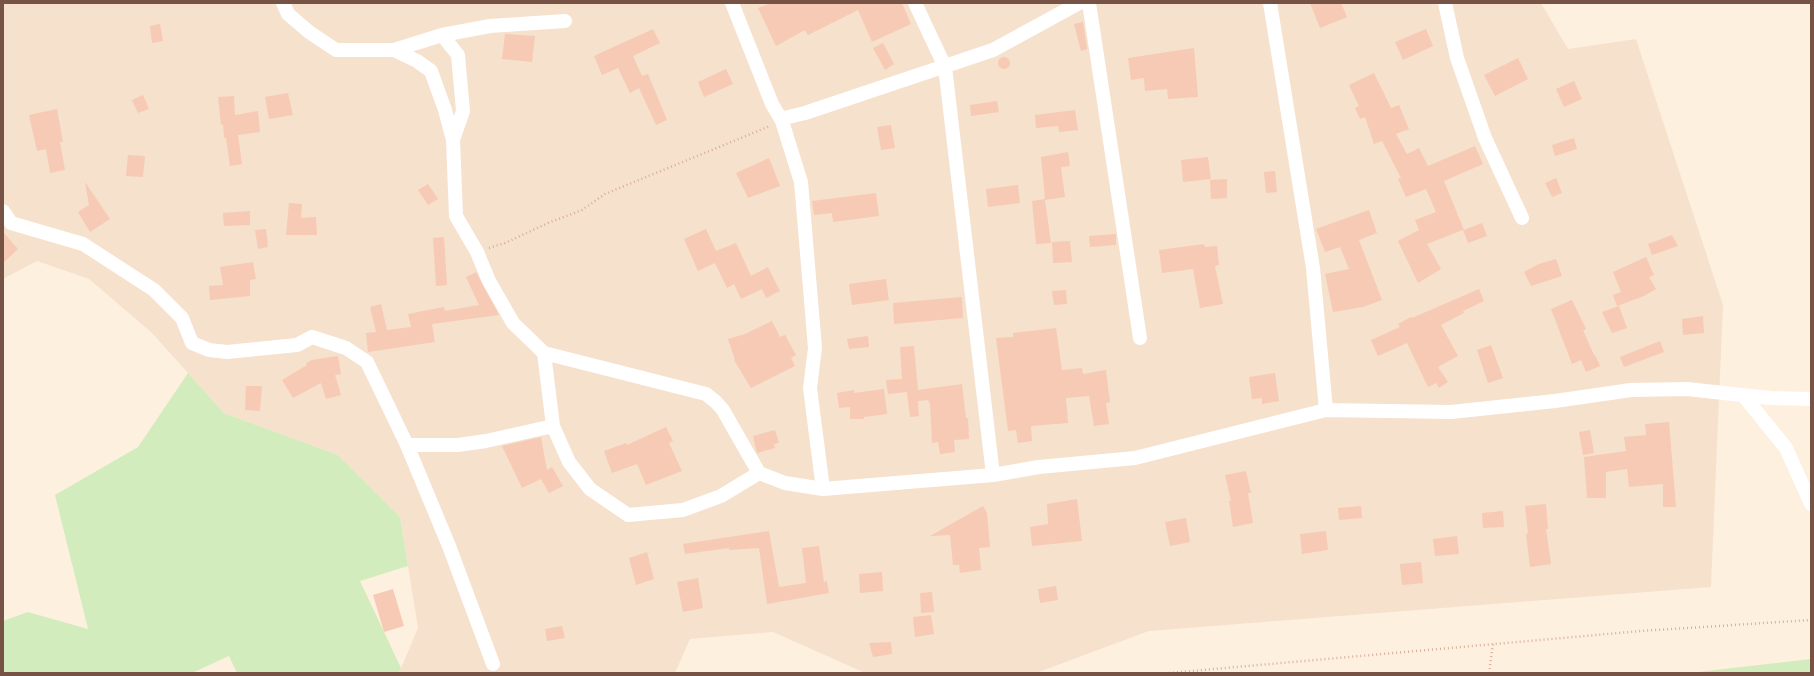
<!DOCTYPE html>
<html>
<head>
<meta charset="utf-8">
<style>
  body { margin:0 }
  #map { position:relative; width:1814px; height:676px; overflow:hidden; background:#fef0df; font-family:Raleway,sans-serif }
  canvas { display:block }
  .frame { position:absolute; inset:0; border:4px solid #765345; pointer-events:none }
</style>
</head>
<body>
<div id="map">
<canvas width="1814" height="676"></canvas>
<div class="frame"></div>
</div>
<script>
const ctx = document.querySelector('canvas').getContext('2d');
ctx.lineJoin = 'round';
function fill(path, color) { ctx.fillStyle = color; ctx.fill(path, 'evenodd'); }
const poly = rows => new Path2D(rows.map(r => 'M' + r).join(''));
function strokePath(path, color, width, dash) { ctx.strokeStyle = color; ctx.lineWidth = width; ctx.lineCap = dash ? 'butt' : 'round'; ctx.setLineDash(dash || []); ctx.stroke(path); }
const residential = poly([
  [3,3,1541,3,1568,49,1636,39,1723,305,1711,587,1149,631,1036,673,865,673,773,632,690,639,675,673,399,673,418,628,400,517,338,455,224,413,151,332,89,279,37,261,3,279]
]);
const green = poly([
  [188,373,224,413,338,455,400,517,408,566,360,581,401,668,399,673,237,673,229,656,192,673,3,673,3,621,28,612,88,629,55,495,138,447],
  [1811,659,1811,673,1689,673]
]);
const building = poly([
  [771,3,902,3,911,24,872,42,858,10,808,35,805,30,776,46,758,8],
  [1310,3,1341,3,1347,17,1320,28],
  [1083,22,1087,49,1081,51,1074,24],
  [160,24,163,41,152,43,150,26],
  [653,29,660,43,633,56,642,76,648,74,667,120,656,125,639,88,630,93,618,68,602,75,594,56],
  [1426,29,1433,46,1403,60,1395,42],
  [505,34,535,36,532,62,502,59],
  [883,43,894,64,885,70,873,48],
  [1194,48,1198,97,1168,99,1167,89,1145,91,1144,78,1131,80,1128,58],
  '998 63a6 6 0 1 1 12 0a6 6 0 1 1-12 0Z',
  [1518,58,1528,79,1495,96,1484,75],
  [726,69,733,84,704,97,698,82],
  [1374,73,1391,108,1399,105,1409,129,1396,134,1407,154,1419,148,1428,166,1475,146,1483,164,1444,181,1464,230,1482,223,1487,236,1468,243,1463,230,1427,244,1441,269,1418,283,1398,241,1419,230,1415,220,1436,212,1426,189,1406,197,1398,179,1401,178,1382,141,1374,144,1365,117,1360,119,1355,108,1359,106,1349,85],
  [1574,81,1582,99,1564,107,1556,89],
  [288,93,293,115,269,119,265,97],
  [143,95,149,109,138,113,132,100],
  [234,96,235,115,258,111,260,132,238,135,242,164,230,166,226,138,224,138,223,124,221,125,218,97],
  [997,101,999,112,971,116,970,105],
  [57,109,63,142,60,142,65,170,50,173,46,149,37,151,29,115],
  [1075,110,1078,130,1059,132,1058,126,1036,128,1035,115],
  [891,125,895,148,881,150,877,127],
  [1574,138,1577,149,1555,156,1552,145],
  [1068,152,1070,166,1061,167,1065,197,1045,200,1051,243,1036,244,1032,201,1045,199,1041,157],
  [128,155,145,156,143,177,126,176],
  [1208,157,1211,179,1183,182,1181,160],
  [769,158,780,186,748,198,736,173],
  [1275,171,1277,192,1266,193,1264,172],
  [1556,178,1562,193,1552,197,1545,183],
  [1227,179,1227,198,1211,199,1210,180],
  [85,182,110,219,90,232,78,212,89,205],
  [428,184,438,199,428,205,418,190],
  [1018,185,1020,203,988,207,986,189],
  [876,193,879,216,833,222,832,213,814,215,812,201],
  [289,203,302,204,301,218,316,217,317,235,286,235],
  [1369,210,1377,233,1359,240,1382,300,1363,307,1333,312,1325,274,1349,269,1340,247,1325,252,1316,229],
  [250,211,250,225,224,226,223,213],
  [266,229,268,247,258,249,255,230],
  [706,229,716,251,736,243,751,276,768,267,780,291,766,298,762,289,741,299,734,284,727,288,715,263,698,271,684,239],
  [3,232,18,249,3,263],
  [1116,234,1116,245,1090,247,1089,236],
  [1672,235,1678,246,1652,255,1648,244],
  [444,237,447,285,436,286,433,238],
  [1070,241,1072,262,1053,263,1052,242],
  [1204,244,1205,247,1217,246,1219,265,1215,266,1223,304,1200,308,1193,269,1162,273,1159,250],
  [1646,257,1654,275,1649,277,1656,289,1644,296,1617,306,1613,295,1621,292,1613,272],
  [1556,259,1562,276,1531,286,1524,272,1539,264],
  [253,262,256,279,250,280,250,296,210,300,209,286,223,285,220,267],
  [476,272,499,315,432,324,435,342,368,352,366,333,376,332,370,307,381,304,387,330,411,327,408,314,444,307,445,311,479,305,466,277],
  [886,279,889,300,852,305,849,284],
  [1479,289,1484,301,1463,311,1464,313,1441,325,1458,356,1438,367,1448,382,1439,388,1436,383,1428,387,1407,343,1378,356,1371,340,1400,327,1398,324,1411,317,1412,318],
  [1066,290,1067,304,1054,305,1052,291],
  [962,297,963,318,894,324,893,303],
  [1572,300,1586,329,1583,330,1594,355,1595,355,1600,366,1586,372,1581,360,1572,364,1551,309],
  [1619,306,1627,328,1612,333,1602,312],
  [1703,316,1704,333,1683,335,1682,319],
  [772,321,780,337,785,335,796,355,791,358,795,366,751,388,734,360,735,360,728,339,745,334],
  [1056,328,1062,370,1082,368,1083,374,1106,370,1110,402,1106,403,1109,424,1094,426,1089,396,1066,398,1068,423,1031,426,1032,441,1018,443,1016,430,1008,431,996,338,1013,337,1013,333],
  [868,336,869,347,849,349,847,339],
  [1660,341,1664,352,1624,367,1620,357],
  [1491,345,1503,378,1488,383,1477,350],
  [914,346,918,390,962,384,966,418,968,418,969,439,954,440,955,452,940,454,938,442,932,443,930,404,928,400,918,401,919,416,910,417,907,392,888,394,886,380,902,379,900,347],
  [338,356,341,374,335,375,341,395,326,399,321,383,293,398,282,380,307,365,306,363,312,360],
  [1275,373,1279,401,1262,404,1262,398,1252,399,1249,377],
  [246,386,262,386,260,411,245,410],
  [884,389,887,414,864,417,864,419,850,419,850,407,839,408,837,393,854,390,854,393],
  [1669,422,1676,507,1663,507,1663,484,1629,487,1627,469,1606,472,1606,498,1587,498,1584,457,1626,451,1624,437,1646,435,1645,424],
  [666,427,673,441,669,443,682,471,646,485,637,464,612,473,604,451,626,443,627,445],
  [775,430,779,443,774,444,775,448,757,453,753,436],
  [1590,430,1594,453,1583,455,1579,432],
  [541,437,547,470,552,467,563,486,549,493,541,479,522,488,502,446],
  [1246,471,1251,493,1248,493,1253,523,1233,527,1229,501,1231,501,1225,475],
  [1077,499,1082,541,1032,546,1030,527,1048,524,1047,504],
  [1546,504,1548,529,1546,529,1551,564,1530,567,1526,534,1528,533,1525,506],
  [983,506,987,513,990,547,979,548,981,570,960,573,959,565,953,565,950,535,930,536],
  [1361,506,1362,518,1339,520,1338,508],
  [1503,511,1504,527,1483,528,1482,513],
  [1186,518,1190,542,1170,546,1165,522],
  [769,531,779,587,806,583,802,548,819,546,824,582,827,581,829,593,767,604,759,548,729,550,729,548,685,554,683,544],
  [1326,531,1328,550,1302,554,1300,534],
  [1457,536,1459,554,1435,556,1433,539],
  [647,552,654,579,636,585,629,558],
  [1421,562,1423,583,1402,585,1400,564],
  [882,572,883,591,860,593,859,574],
  [698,578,703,608,683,612,677,582],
  [1056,586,1058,600,1040,603,1038,589],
  [393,589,404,626,384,632,373,595],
  [932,592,934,612,921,613,920,593],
  [931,615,934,634,915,637,913,617],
  [562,626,565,638,547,641,545,629],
  [891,642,892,654,873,657,869,643]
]);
const path = poly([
  [489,248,505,243,548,223,582,210,605,194,770,126],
  [1169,673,1641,631,1811,620],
  [1489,673,1493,644]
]);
const minor = poly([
  [283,3,288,14,309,32,336,50,394,50,417,61,431,71,445,110,453,140,456,216,477,252,489,281,513,323,544,353,706,394,716,402,723,410,759,473,785,483,823,489,993,475,1039,467,1135,458,1326,410,1451,412,1555,401,1631,390,1687,389,1770,398,1811,399],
  [732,3,772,104,782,121,784,118,805,113,993,50,1079,3],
  [915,3,945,67,993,475],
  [1089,3,1140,338],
  [1270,3,1313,268,1326,410],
  [1445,3,1457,58,1485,138,1522,218],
  [442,35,458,55,463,111,453,140],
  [394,50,442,35,490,26,565,21],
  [782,121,801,182,815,348,810,388,823,489],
  [3,211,11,223,83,244,154,290,182,318,192,343,209,350,227,352,297,345,312,337,346,348,367,362,407,445,458,445,486,441,553,426,544,353],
  [1743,395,1786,448,1811,504],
  [553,426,569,462,590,489,628,515,683,510,721,496,759,473],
  [407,445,449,546,493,664]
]);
fill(residential, '#f6e1cd');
fill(green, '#d3ecbd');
fill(building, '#f6cab4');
strokePath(path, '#daad98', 2.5, [1, 3]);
strokePath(minor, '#fff', 14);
</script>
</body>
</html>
